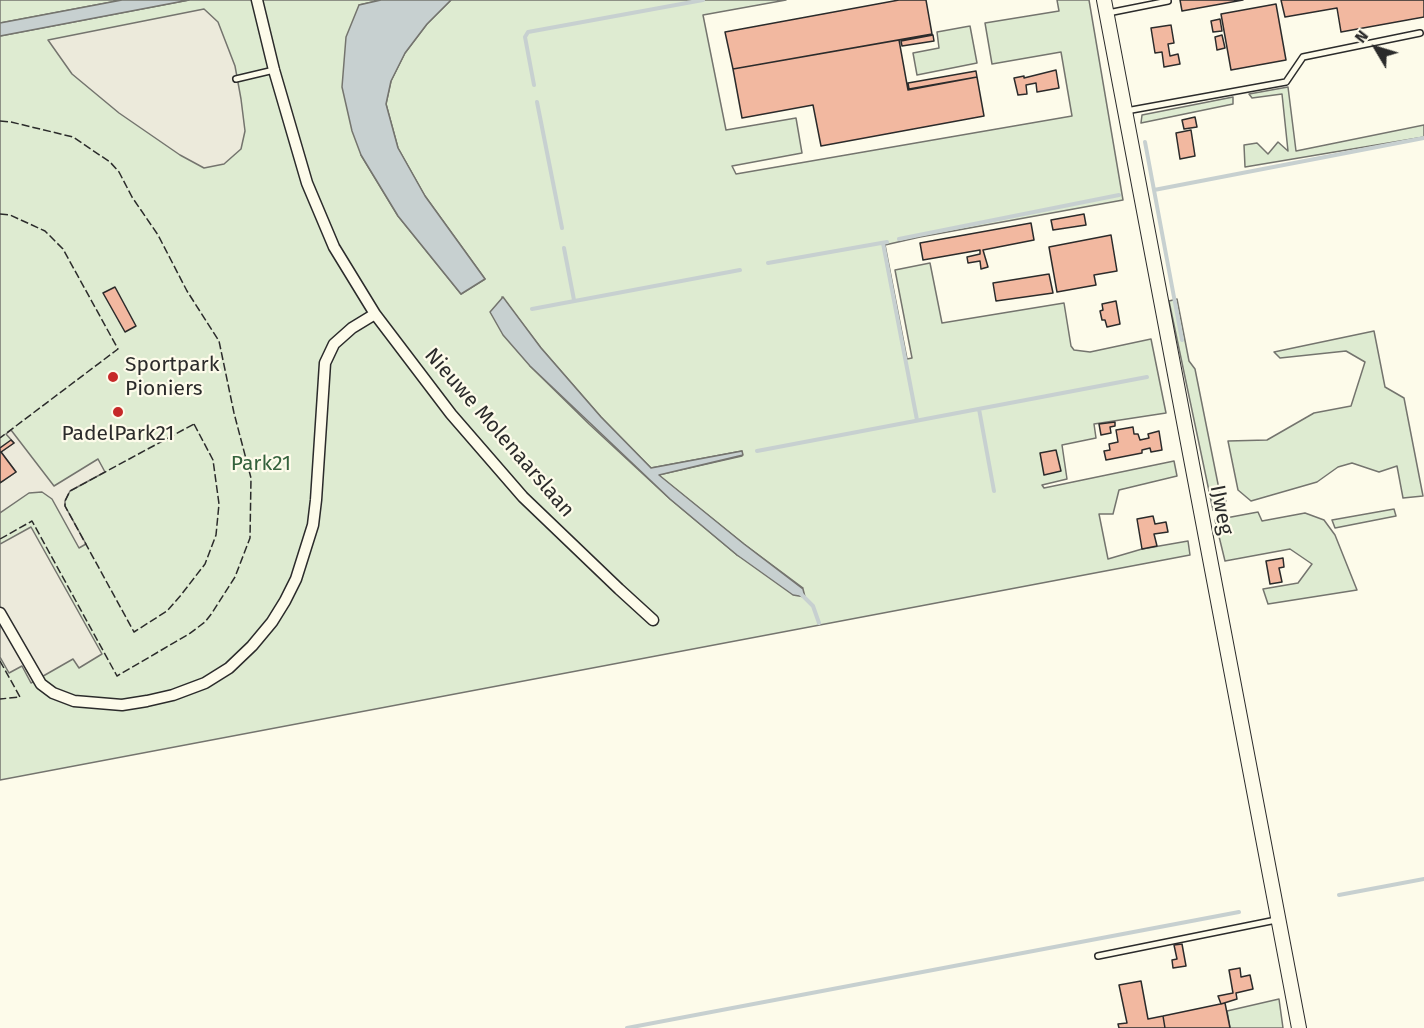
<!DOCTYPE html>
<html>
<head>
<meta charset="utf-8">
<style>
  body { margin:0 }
  #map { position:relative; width:1424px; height:1028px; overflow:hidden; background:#fdfbea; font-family:"Fira Sans",sans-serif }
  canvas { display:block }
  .north { position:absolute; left:1346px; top:18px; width:60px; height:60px; -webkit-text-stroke:4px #fdfbea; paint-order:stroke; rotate:308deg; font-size:16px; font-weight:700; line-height:24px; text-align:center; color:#2b2b2b }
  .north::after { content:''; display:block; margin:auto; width:21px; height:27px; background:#2b2b2b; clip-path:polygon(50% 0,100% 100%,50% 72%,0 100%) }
</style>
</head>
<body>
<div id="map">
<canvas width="1424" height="1028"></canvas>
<div class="north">N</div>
</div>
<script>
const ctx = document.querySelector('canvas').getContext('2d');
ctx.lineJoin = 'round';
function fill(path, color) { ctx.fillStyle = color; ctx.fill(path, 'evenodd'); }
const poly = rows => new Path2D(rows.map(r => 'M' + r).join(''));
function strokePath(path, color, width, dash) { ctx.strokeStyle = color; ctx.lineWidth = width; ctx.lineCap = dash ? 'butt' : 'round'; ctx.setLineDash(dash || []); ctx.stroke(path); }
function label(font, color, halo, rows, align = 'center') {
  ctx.font = font + ' "Fira Sans",sans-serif'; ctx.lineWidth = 4.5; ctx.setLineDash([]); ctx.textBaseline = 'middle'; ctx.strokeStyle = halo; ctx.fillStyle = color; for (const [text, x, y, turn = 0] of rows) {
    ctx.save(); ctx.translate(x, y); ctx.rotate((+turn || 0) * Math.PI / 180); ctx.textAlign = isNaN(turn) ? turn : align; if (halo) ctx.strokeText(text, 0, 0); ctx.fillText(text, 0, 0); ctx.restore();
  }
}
const green = poly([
  [0,0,122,0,0,23,0,0],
  [189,0,381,0,359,5,361,155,398,216,461,294,485,279,425,196,398,148,386,104,391,81,405,53,427,24,451,0,786,0,703,15,726,130,796,118,802,153,732,166,736,174,1072,116,1061,52,992,64,985,23,1059,11,1057,0,1089,0,1123,200,920,237,885,245,907,359,912,358,895,270,930,263,942,323,1064,303,1071,346,1074,350,1090,352,1151,339,1166,413,1094,424,1096,438,1062,445,1067,479,1042,485,1044,488,1174,461,1177,476,1119,490,1113,514,1099,514,1108,559,1142,549,1188,541,1190,555,0,780,0,36,189,0],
  [502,297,541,348,601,417,651,468,742,451,742,456,658,475,744,544,803,588,737,555,670,499,589,424,530,366,502,297],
  [970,26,977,63,917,75,913,53,939,48,937,32,970,26],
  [1288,87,1296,151,1424,125,1424,137,1245,167,1244,145,1257,143,1268,154,1278,142,1288,151,1282,94,1252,98,1249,94,1288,87],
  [1233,97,1233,104,1141,123,1142,115,1233,97],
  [1177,299,1189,361,1195,369,1220,494,1226,501,1223,509,1213,510,1169,301,1177,299],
  [1374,331,1385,387,1404,398,1423,496,1403,498,1397,466,1379,472,1352,463,1338,467,1317,482,1251,501,1238,490,1228,441,1267,440,1314,413,1351,406,1365,362,1346,351,1280,358,1274,352,1374,331],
  [1394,509,1396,516,1335,528,1332,520,1394,509],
  [1258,512,1262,521,1305,513,1324,520,1335,535,1357,590,1268,604,1263,589,1298,583,1312,564,1290,549,1225,561,1215,520,1258,512],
  [1279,999,1283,1028,1230,1028,1227,1011,1279,999]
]);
const parking = poly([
  [204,9,218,22,235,66,241,99,245,131,241,149,224,164,204,168,180,155,119,113,72,74,48,40,204,9],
  [11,430,54,486,98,459,105,472,70,491,65,501,65,506,86,544,79,548,52,499,42,492,29,493,0,513,0,483,16,472,1,452,14,443,6,434,11,430],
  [31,527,102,654,79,668,73,659,31,683,22,666,9,673,0,657,0,544,31,527]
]);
const water = poly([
  [122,0,189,0,0,36,0,23,122,0],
  [381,0,451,0,427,24,405,53,391,81,386,104,398,148,425,196,485,279,461,294,398,216,361,155,352,131,342,87,346,37,359,5,381,0],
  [503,297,541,348,601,417,651,468,742,451,743,455,659,475,744,544,803,589,805,597,793,595,737,555,670,499,530,366,503,335,490,312,503,297]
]);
const stream = poly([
  [534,85,525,37,528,32,703,0],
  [537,102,562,228],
  [1145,142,1182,340],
  [1154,190,1424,138],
  [899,239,1119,195],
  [883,243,917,420],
  [564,248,574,300],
  [768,263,887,242],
  [532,309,740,270],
  [979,409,994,491],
  [757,451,1147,377],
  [801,594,813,606,819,623],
  [1339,895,1424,879],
  [627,1028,1239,912]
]);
const building = poly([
  [899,0,926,0,932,34,733,69,725,32,899,0],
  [1180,0,1243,0,1182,11,1180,0],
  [1281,0,1424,0,1424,17,1341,32,1337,8,1285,17,1281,0],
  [1276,4,1286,60,1231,70,1221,14,1276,4],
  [1220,19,1222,31,1213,32,1211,21,1220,19],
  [1171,25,1174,43,1168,44,1170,56,1178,54,1180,64,1164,67,1162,52,1155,53,1151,28,1171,25],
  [933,35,934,41,902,46,901,41,933,35],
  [1222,35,1225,48,1217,50,1215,37,1222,35],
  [899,40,908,90,977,77,984,116,821,146,813,105,742,118,733,69,899,40],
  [1056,70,1059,88,1037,92,1036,83,1026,85,1027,94,1018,95,1014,78,1024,76,1024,78,1056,70],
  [976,71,977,77,909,89,908,83,976,71],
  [1195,117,1197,127,1184,129,1182,120,1195,117],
  [1191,130,1195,156,1180,159,1176,133,1191,130],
  [1084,214,1086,225,1053,230,1051,220,1084,214],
  [1031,223,1034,240,983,250,988,267,981,269,980,261,968,263,967,257,980,254,980,250,923,260,920,243,1031,223],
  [1111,235,1117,271,1094,275,1096,285,1057,292,1049,247,1111,235],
  [1049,274,1053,293,996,301,993,283,1049,274],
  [115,287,136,326,125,332,103,293,115,287],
  [1116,301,1120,324,1107,327,1105,320,1102,320,1100,311,1103,310,1102,304,1116,301],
  [1115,422,1115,426,1110,427,1111,433,1101,435,1099,424,1115,422],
  [1133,427,1134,434,1138,434,1140,440,1149,438,1148,434,1159,431,1162,450,1151,452,1150,448,1142,450,1142,453,1106,460,1104,451,1110,450,1109,444,1118,442,1116,430,1133,427],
  [11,440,14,443,1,452,16,472,0,483,0,448,11,440],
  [1056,450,1061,471,1044,475,1040,453,1056,450],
  [1153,516,1155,524,1166,522,1168,532,1154,534,1157,546,1142,549,1137,519,1153,516],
  [1283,558,1284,567,1279,568,1282,582,1270,584,1266,561,1283,558],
  [1182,944,1186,966,1173,968,1172,960,1177,959,1174,945,1182,944],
  [1240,968,1241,977,1250,975,1253,989,1236,993,1237,999,1221,1004,1218,996,1233,993,1229,970,1240,968],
  [1141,981,1148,1019,1163,1016,1165,1028,1119,1028,1118,1024,1127,1023,1119,985,1141,981],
  [1225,1003,1230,1028,1165,1028,1163,1016,1225,1003]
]);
const service = poly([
  [1108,13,1168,1],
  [236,79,274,70],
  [1126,111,1286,82,1303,57,1420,33],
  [1098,956,1276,920]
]);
const minor = poly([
  [257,0,274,70,307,183,334,247,375,314,451,414,523,497,619,589,653,620],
  [0,613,41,684,53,693,74,701,122,705,147,701,173,695,205,683,229,668,252,646,272,622,285,601,296,579,313,525,316,500,325,363,334,344,352,328,375,314]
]);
const tertiary = poly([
  [1104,0,1299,1028]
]);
const fence = poly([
  [0,121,11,122,73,137,110,162,119,172,132,197,158,235,187,291,219,341,234,413,251,478,250,538,235,577,212,613,205,622,189,634,117,676,32,521,0,539],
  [0,214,10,215,45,231,63,249,118,349,0,438],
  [194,424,213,460,219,504,216,535,205,564,181,595,167,611,134,632,65,506,65,501,70,491,194,424],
  [0,661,20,697,0,699]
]);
const markers = [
  [113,377,6,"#c62828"],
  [118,412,6,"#c62828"]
];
const poiNames = [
  ["Sportpark",125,365],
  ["Pioniers",125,389],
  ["PadelPark21",118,434,"center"]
];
const streetNames = [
  ["Nieuwe Molenaarslaan",499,433,49],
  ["IJweg",1221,510,79]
];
const parkNames = [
  ["Park21",261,464]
];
fill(green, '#deebd1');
strokePath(green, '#74746e', 1.5);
fill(parking, '#eceadb');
strokePath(parking, '#74746e', 1.5);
fill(water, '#c7d0d0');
strokePath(water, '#74746e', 1.5);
strokePath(stream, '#c7d0d0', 4);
fill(building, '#f2b8a0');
strokePath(building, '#2b2b2b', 1.5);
strokePath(service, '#2b2b2b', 8);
strokePath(minor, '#2b2b2b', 13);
strokePath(tertiary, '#2b2b2b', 16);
strokePath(service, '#fdfbea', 5);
strokePath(minor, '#fdfbea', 10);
strokePath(tertiary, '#fdfbea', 14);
strokePath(fence, '#2b2b2b', 1.5, [8, 3]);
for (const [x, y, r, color] of markers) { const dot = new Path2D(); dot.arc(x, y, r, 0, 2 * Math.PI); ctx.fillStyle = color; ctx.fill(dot); strokePath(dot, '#fdfbea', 2); }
label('21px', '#2b2b2b', '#fdfbea', poiNames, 'left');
label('21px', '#2b2b2b', '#fdfbea', streetNames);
label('21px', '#34623c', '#fdfbea', parkNames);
</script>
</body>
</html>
